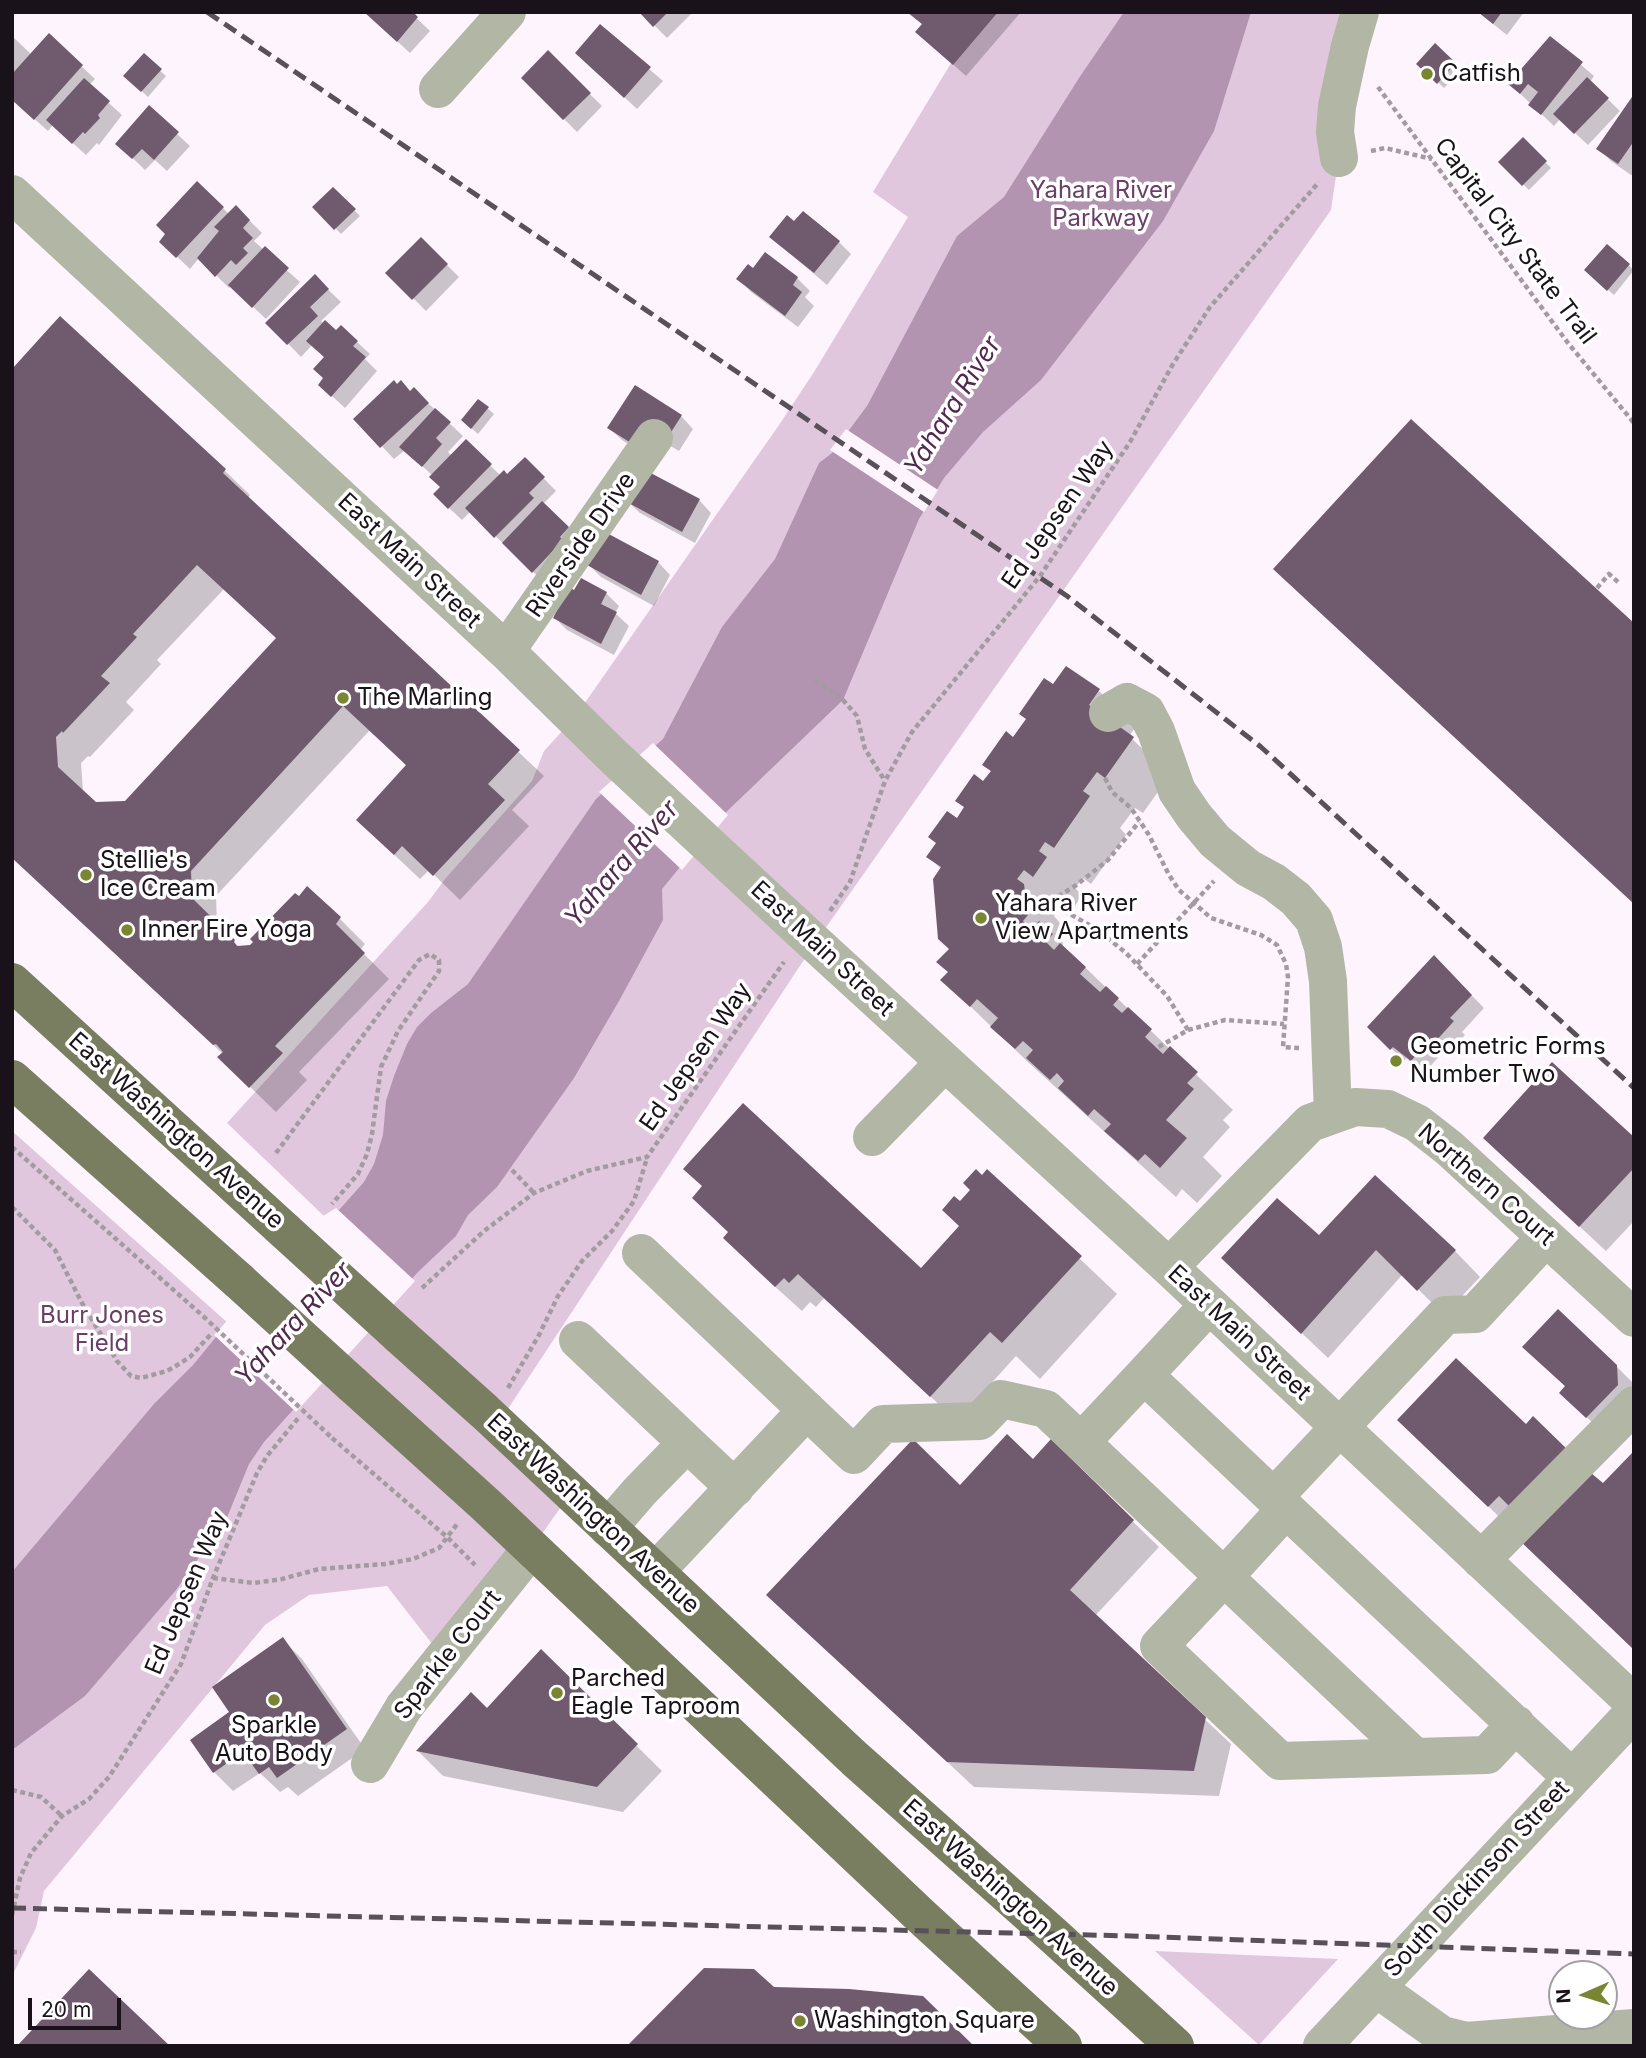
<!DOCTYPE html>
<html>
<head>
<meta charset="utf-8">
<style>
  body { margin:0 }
  #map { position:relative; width:1646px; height:2058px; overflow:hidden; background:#fef4fd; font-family:Inter,sans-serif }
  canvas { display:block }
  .frame { position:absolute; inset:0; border:14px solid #1a121a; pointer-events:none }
  .north { position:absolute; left:1548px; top:1960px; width:70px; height:70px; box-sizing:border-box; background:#fff; border:2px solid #a3a0a3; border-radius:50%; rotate:267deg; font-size:19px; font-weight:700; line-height:28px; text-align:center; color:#1a121a }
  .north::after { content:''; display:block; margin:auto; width:24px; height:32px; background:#7a8532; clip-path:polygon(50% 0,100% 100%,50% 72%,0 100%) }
  .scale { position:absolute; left:28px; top:1998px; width:93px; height:32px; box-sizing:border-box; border:4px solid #1a121a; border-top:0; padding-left:9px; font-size:21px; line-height:24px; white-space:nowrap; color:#1a121a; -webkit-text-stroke:5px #fff; paint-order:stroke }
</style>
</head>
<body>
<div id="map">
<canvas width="1646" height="2058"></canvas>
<div class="frame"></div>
<div class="north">N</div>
<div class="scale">20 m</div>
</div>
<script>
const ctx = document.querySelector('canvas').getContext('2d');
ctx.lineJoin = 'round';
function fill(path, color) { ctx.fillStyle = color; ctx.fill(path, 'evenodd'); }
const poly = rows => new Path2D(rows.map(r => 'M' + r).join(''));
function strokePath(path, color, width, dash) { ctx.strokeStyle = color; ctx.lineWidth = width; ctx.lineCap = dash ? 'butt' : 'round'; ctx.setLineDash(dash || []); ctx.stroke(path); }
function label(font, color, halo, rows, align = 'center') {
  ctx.font = font + ' Inter,sans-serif'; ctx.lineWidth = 7; ctx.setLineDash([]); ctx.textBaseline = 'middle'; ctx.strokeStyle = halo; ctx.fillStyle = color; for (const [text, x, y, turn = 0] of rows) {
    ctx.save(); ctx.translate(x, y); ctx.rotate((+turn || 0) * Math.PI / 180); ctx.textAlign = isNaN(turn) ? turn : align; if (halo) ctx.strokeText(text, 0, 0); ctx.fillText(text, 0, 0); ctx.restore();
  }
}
const green = poly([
  [982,12,1360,12,1331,210,815,943,498,1424,571,1493,531,1549,443,1658,387,1586,309,1595,265,1625,44,1891,36,1928,12,1976,12,1131,228,1323,326,1218,227,1123,428,902,445,879,532,781,544,751,575,717,779,425,814,372,908,217,873,192],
  [1155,1951,1338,1959,1259,2045]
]);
const water = poly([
  [1124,12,1251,12,1214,131,1163,221,1041,380,983,432,944,478,919,519,843,700,721,817,662,889,663,920,619,1001,574,1078,497,1187,468,1215,456,1236,418,1272,264,1442,249,1464,214,1549,200,1556,176,1590,85,1696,12,1750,12,1572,154,1404,193,1365,216,1337,326,1218,339,1210,364,1182,374,1164,383,1135,386,1101,394,1076,407,1044,417,1027,431,1013,468,984,596,799,663,739,722,627,775,559,819,463,832,453,867,406,957,236,1004,197,1079,78]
]);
const pier = poly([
  [846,429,938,490,924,512,830,450],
  [653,743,728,815,682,870,599,792],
  [336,1208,415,1281,296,1412,214,1335,323,1216]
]);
const shadow = poly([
  [410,12,430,31,410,53,376,22],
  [641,12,693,12,667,38],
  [908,12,1021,12,966,76,930,44,923,25],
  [1478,12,1524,12,1507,35],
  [601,27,663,81,637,109,590,65],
  [12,36,32,55,49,36,95,79,89,85,122,115,99,145,97,143,86,155,53,125,48,131,12,99],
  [1550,38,1594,76,1590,82,1620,111,1588,145,1560,119,1554,126,1510,84],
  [1435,46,1461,70,1444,88,1419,64],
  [548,53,602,106,577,132,523,78],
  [144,56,166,76,148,97,126,76],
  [1634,97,1634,174,1631,175,1611,161,1599,149],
  [177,134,190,146,167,171,155,160,145,170,117,143],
  [1523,139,1551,168,1529,190,1500,162],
  [197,183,229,214,236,207,262,233,254,241,300,282,266,319,231,286,229,288,199,258,190,269,174,254],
  [333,189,360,216,341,234,315,207],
  [771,237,839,242,851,254,827,285],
  [421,239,459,277,426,311,388,273],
  [1607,246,1634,270,1614,295,1592,276],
  [754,270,797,278,810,291,805,297,814,306,798,327,751,292,739,279],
  [315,277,341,302,321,321,336,333,341,328,357,342,370,354,365,359,377,371,345,408,320,385,325,379,325,358,312,345,301,357,268,323],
  [414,390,463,436,448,452,452,456,466,442,500,475,508,476,525,459,556,491,543,504,581,541,546,584,470,512,462,520,448,507,442,488,433,476,405,450,394,459,356,419],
  [479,401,494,414,478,434,469,426],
  [681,416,693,429,679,451,657,438,644,454,622,440,609,428],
  [224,470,250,495,248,498,544,776,512,810,529,826,460,900,429,870,420,879,384,845,407,766,370,730,216,896,217,925,240,948,251,947,340,919,365,944,360,950,389,979,299,1072,307,1080,276,1112,245,1082,223,1054,12,857,12,717],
  [224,589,278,639,126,803,96,804,83,792,81,763,88,756,90,757,134,710,126,702,161,664,157,660],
  [699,500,711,513,695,543,640,513,627,501],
  [658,562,670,575,654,606,601,577,589,565],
  [575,592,606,593,619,606,615,613,629,626,614,655,567,630,555,618],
  [1053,687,1099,691,1135,728,1129,736,1170,775,1143,813,1135,808,1120,828,1126,835,1091,884,1083,878,1075,888,1082,895,1071,912,1061,905,1054,916,1060,923,1063,946,1233,1110,1223,1120,1230,1127,1203,1157,1222,1176,1197,1203,1182,1189,1176,1197,1029,1063,943,980,950,973,950,949,941,869,929,857,965,808,957,801,984,783,992,772,984,765,1014,739],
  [1434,957,1484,1008,1462,1032,1465,1035,1449,1053,1445,1050,1424,1073,1406,1058,1404,1061,1370,1027],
  [1634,1140,1634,1221,1606,1251,1511,1163],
  [987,1171,1117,1294,1040,1379,1016,1356,957,1421,824,1298,816,1307,810,1302,802,1311,750,1264,927,1276,961,1226,960,1204],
  [1319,1238,1455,1251,1480,1277,1444,1315,1403,1274,1328,1358,1249,1283],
  [1544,1366,1616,1366,1634,1384,1634,1408,1607,1436,1581,1412,1566,1387],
  [1526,1426,1603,1486,1634,1454,1634,1648,1419,1439],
  [1051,1442,1159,1547,1095,1616,1231,1744,1219,1796,974,1787,768,1595,960,1487,1033,1462],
  [282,1639,302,1659,365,1749,298,1796,288,1787,280,1792,260,1773,233,1791,214,1772,232,1712],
  [541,1651,662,1771,623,1812,443,1776,418,1751,487,1710]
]);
const building = poly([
  [364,12,413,12,418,17,397,42],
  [639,12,668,12,653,27],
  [907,12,998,12,953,65,915,32,922,24],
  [1478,12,1502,12,1493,24],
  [600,24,651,67,624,98,575,53],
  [49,33,83,65,34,120,12,100,12,74],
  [1550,36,1583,62,1541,115,1528,105,1538,92,1528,84,1520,94,1508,84],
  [1435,43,1456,63,1437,84,1416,64],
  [548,50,591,93,563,120,521,78],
  [144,53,162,69,141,92,123,76],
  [1587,77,1609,98,1574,134,1553,114],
  [84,78,110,101,98,115,100,118,85,134,83,132,72,144,46,120],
  [1634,94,1634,141,1618,164,1596,149],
  [149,105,179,132,154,160,142,149,132,159,115,144],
  [1523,137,1547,161,1522,186,1498,162],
  [197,181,224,207,176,258,159,242,165,234,156,225],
  [333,187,356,209,334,230,312,207],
  [236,205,250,220,243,228,253,238,243,248,248,253,236,265,231,260,215,277,197,258,219,231,214,227],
  [803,211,840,241,814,273,769,237,787,215,794,221],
  [421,237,448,264,412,300,385,273],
  [1607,244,1630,264,1607,291,1584,270],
  [265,246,289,268,252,308,228,285],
  [765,252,798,277,793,285,802,292,785,316,736,279,748,264,753,268],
  [315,274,329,289,310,307,318,316,287,345,265,323],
  [60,316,226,469,223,473,520,750,488,784,505,800,433,876,402,846,394,855,356,820,406,765,343,706,191,871,192,898,235,940,234,942,237,946,250,945,253,942,250,939,295,893,299,896,307,886,341,917,336,924,365,953,275,1046,283,1053,249,1088,217,1057,223,1052,216,1044,213,1045,12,858,12,369],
  [197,565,276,638,125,801,96,802,58,767,56,737,62,731,63,733,110,683,101,676,137,637,133,634],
  [325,320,336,330,341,325,358,341,353,346,366,357,331,397,318,385,323,378,313,369,324,357,306,341],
  [394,380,397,384,401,380,410,391,414,387,429,403,380,448,353,419],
  [635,385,682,415,666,440,631,443,607,428],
  [478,399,489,407,471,429,461,420],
  [435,408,451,422,436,438,442,444,422,467,399,447],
  [1411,419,1634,623,1634,904,1273,569],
  [466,439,492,464,448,509,433,494,440,487,429,477],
  [525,457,545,477,529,493,534,498,494,538,465,508,504,470,507,474],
  [645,470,700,499,682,532,625,501],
  [542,501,569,527,560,537,563,540,532,573,502,543],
  [605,532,659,561,641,595,587,565],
  [581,578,607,592,601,604,617,612,601,644,553,618,569,587,574,590],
  [1066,666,1100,689,1089,705,1134,737,1105,778,1097,772,1083,791,1090,796,1054,848,1045,842,1039,851,1047,857,1033,877,1024,870,1017,879,1024,884,1028,915,1023,921,1032,930,1039,921,1053,934,1046,942,1054,950,1060,943,1086,967,1080,974,1100,992,1106,986,1119,998,1113,1005,1122,1013,1128,1007,1152,1029,1145,1037,1163,1054,1170,1046,1198,1072,1187,1083,1194,1089,1166,1120,1187,1138,1160,1168,1145,1154,1138,1161,1104,1131,1111,1124,1094,1109,1088,1116,1058,1088,1064,1081,1057,1073,1050,1080,1026,1058,1033,1050,1023,1041,1015,1049,990,1027,998,1018,977,999,970,1007,940,980,948,972,936,962,949,949,938,939,933,879,941,867,926,857,936,843,928,837,947,811,957,818,964,807,955,801,974,774,983,781,991,771,982,765,1006,731,1013,737,1026,719,1019,714,1044,678,1053,684],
  [1434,955,1472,995,1450,1018,1454,1021,1435,1042,1431,1038,1411,1061,1393,1047,1390,1050,1367,1027],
  [1552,1062,1634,1137,1634,1168,1579,1227,1483,1138],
  [743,1103,921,1268,959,1226,942,1210,954,1196,960,1201,970,1190,963,1183,976,1169,982,1175,987,1169,1082,1256,1002,1343,990,1332,930,1397,798,1274,789,1283,784,1278,775,1287,723,1238,728,1232,692,1198,702,1186,683,1169],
  [1375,1175,1456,1250,1417,1291,1376,1250,1301,1334,1221,1258,1277,1198,1319,1235],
  [1558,1309,1617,1365,1618,1385,1586,1418,1559,1393,1565,1386,1522,1347],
  [1456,1358,1526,1424,1533,1416,1572,1454,1516,1513,1499,1496,1488,1507,1397,1420],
  [1007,1434,1033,1459,1051,1439,1134,1520,1070,1590,1206,1717,1194,1771,947,1762,766,1595,913,1439,960,1485],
  [1634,1451,1634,1646,1632,1648,1518,1539,1585,1468,1603,1483],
  [283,1637,347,1729,277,1778,269,1767,259,1774,243,1752,213,1773,190,1740,229,1712,212,1687],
  [541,1649,638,1744,597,1787,416,1751,471,1692,487,1708],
  [704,1968,754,1969,774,1987,849,1989,923,1996,974,2046,627,2046],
  [89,1969,170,2046,17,2046]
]);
const path = poly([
  [1378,87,1568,343,1634,423],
  [1371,151,1385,148,1432,159],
  [1597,588,1609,574,1618,582],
  [815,680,843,700,857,716,865,749,885,781],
  [1105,778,1112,792,1131,808,1149,835,1169,875,1179,890,1211,918,1261,935,1277,945,1286,964,1288,977,1283,1047,1299,1048],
  [1026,898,1049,902,1075,886,1108,860,1139,822],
  [1049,902,1098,930,1126,953,1167,996,1188,1030,1157,1048],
  [830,911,850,882,885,781,912,732,1040,576,1130,442,1173,364,1210,307,1319,182],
  [1137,964,1214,881],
  [1188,1030,1225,1020,1284,1024],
  [12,1147,203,1316],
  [276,1153,419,960,430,954,439,960,439,971,398,1031,381,1067,372,1134,367,1154,358,1174,332,1204],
  [512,1170,534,1193],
  [12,1207,55,1250,82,1303,117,1361,131,1376,141,1378,167,1371,179,1364,190,1357,212,1333],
  [422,1288,484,1231,534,1193,587,1171,647,1157,784,962],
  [508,1388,539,1335,558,1296,582,1261,612,1231,634,1201,647,1158],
  [332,1438,447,1537,475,1565],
  [213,1578,254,1583,282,1579,319,1569,385,1564,413,1559,439,1548,458,1523],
  [12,1790,41,1797,62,1816],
  [12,1915,20,1878,31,1853,62,1816,89,1799,109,1777,181,1664,213,1578,257,1473,267,1456,300,1416],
  [12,1952,21,1952]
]);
const minor = poly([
  [438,89,507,12],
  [1339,158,1335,132,1337,106,1350,46,1360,12],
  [12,194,506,651,614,757,807,936,1169,1267,1634,1703],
  [506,651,654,438],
  [1108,713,1127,702,1146,712,1156,731,1177,791,1194,816,1215,841,1248,868,1274,882,1296,899,1314,920,1323,947,1328,981,1333,1115],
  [872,1137,945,1062],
  [641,1253,854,1455,883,1424,980,1421,1001,1399,1046,1409,1081,1442,1224,1577,1415,1757,1280,1761,1159,1646,1224,1577,1286,1509,1572,1778],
  [1169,1267,1310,1123,1355,1107,1388,1109,1417,1123,1449,1148,1634,1318],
  [1209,1305,1144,1375,1286,1509],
  [578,1340,687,1443],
  [1081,1442,1144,1375],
  [1274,1497,1445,1315,1475,1314,1546,1237],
  [608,1528,640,1491,687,1443,735,1488],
  [1481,1560,1634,1405],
  [655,1572,807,1410],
  [1415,1757,1487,1755,1516,1724],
  [370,1764,404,1707,531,1549],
  [1376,1988,1442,2035,1466,2041,1634,2028],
  [1322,2046,1634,1712]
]);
const major = poly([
  [12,982,285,1231],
  [12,1079,239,1281],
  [399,1335,485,1412,855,1759,1054,1936,1175,2046],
  [353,1385,486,1505,922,1917,1063,2046]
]);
const rail = poly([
  [207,12,1067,596,1261,747,1634,1088],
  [12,1908,1131,1936,1634,1954]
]);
const pathBridge = poly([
  [203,1316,332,1438]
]);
const majorBridge = poly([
  [285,1231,399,1335],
  [239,1281,353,1385]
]);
const markers = [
  [1427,74,7,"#7a8532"],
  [343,698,7,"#7a8532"],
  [86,875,7,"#7a8532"],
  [981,918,7,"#7a8532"],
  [127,930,7,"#7a8532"],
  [1396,1061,7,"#7a8532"],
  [557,1693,7,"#7a8532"],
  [274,1700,7,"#7a8532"],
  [800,2021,7,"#7a8532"]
];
const poiNames = [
  ["Catfish",1441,74],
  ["The Marling",357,698],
  ["Stellie's",100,861],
  ["Ice Cream",100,889],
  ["Yahara River",995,904],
  ["View Apartments",995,932],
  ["Inner Fire Yoga",141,930],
  ["Geometric Forms",1410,1047],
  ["Number Two",1410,1075],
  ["Parched",571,1679],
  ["Eagle Taproom",571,1707],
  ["Sparkle",274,1726,"center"],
  ["Auto Body",274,1754,"center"],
  ["Washington Square",814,2021]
];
const parkNames = [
  ["Yahara River",1101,191],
  ["Parkway",1101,219],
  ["Burr Jones",102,1316],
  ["Field",102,1344]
];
const streetNames = [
  ["Capital City State Trail",1515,241,53],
  ["Ed Jepsen Way",1058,515,-55],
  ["Riverside Drive",581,545,-55],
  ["East Main Street",409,561,43],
  ["East Main Street",822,949,43],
  ["Ed Jepsen Way",696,1057,-55],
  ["East Washington Avenue",176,1131,42],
  ["Northern Court",1486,1185,41],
  ["East Main Street",1239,1333,43],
  ["East Washington Avenue",593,1514,43],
  ["Ed Jepsen Way",187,1593,-67],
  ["Sparkle Court",448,1655,-52],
  ["South Dickinson Street",1477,1879,-47],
  ["East Washington Avenue",1010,1898,42]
];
const waterNames = [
  ["Yahara River",953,406,-58],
  ["Yahara River",622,864,-49],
  ["Yahara River",294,1324,-47]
];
fill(green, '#e0c7de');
fill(water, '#b293b0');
fill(pier, '#fef4fd');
fill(shadow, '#0003');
fill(building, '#6f5a6e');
strokePath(path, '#a39aa2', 4.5, [5, 3.5]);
strokePath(minor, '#b2b6a4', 38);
strokePath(major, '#787e5f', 38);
strokePath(rail, '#595159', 5, [14, 7]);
strokePath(pathBridge, '#a39aa2', 4.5, [5, 3.5]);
strokePath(majorBridge, '#787e5f', 38);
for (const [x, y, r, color] of markers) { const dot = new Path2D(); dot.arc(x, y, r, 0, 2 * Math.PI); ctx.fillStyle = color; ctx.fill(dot); strokePath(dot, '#fff', 2.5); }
label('24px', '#1a121a', '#fff', poiNames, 'left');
label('24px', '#693f67', '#fff', parkNames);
label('24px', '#1a121a', '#fff', streetNames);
label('italic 26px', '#51284f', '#fff', waterNames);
</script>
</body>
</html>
